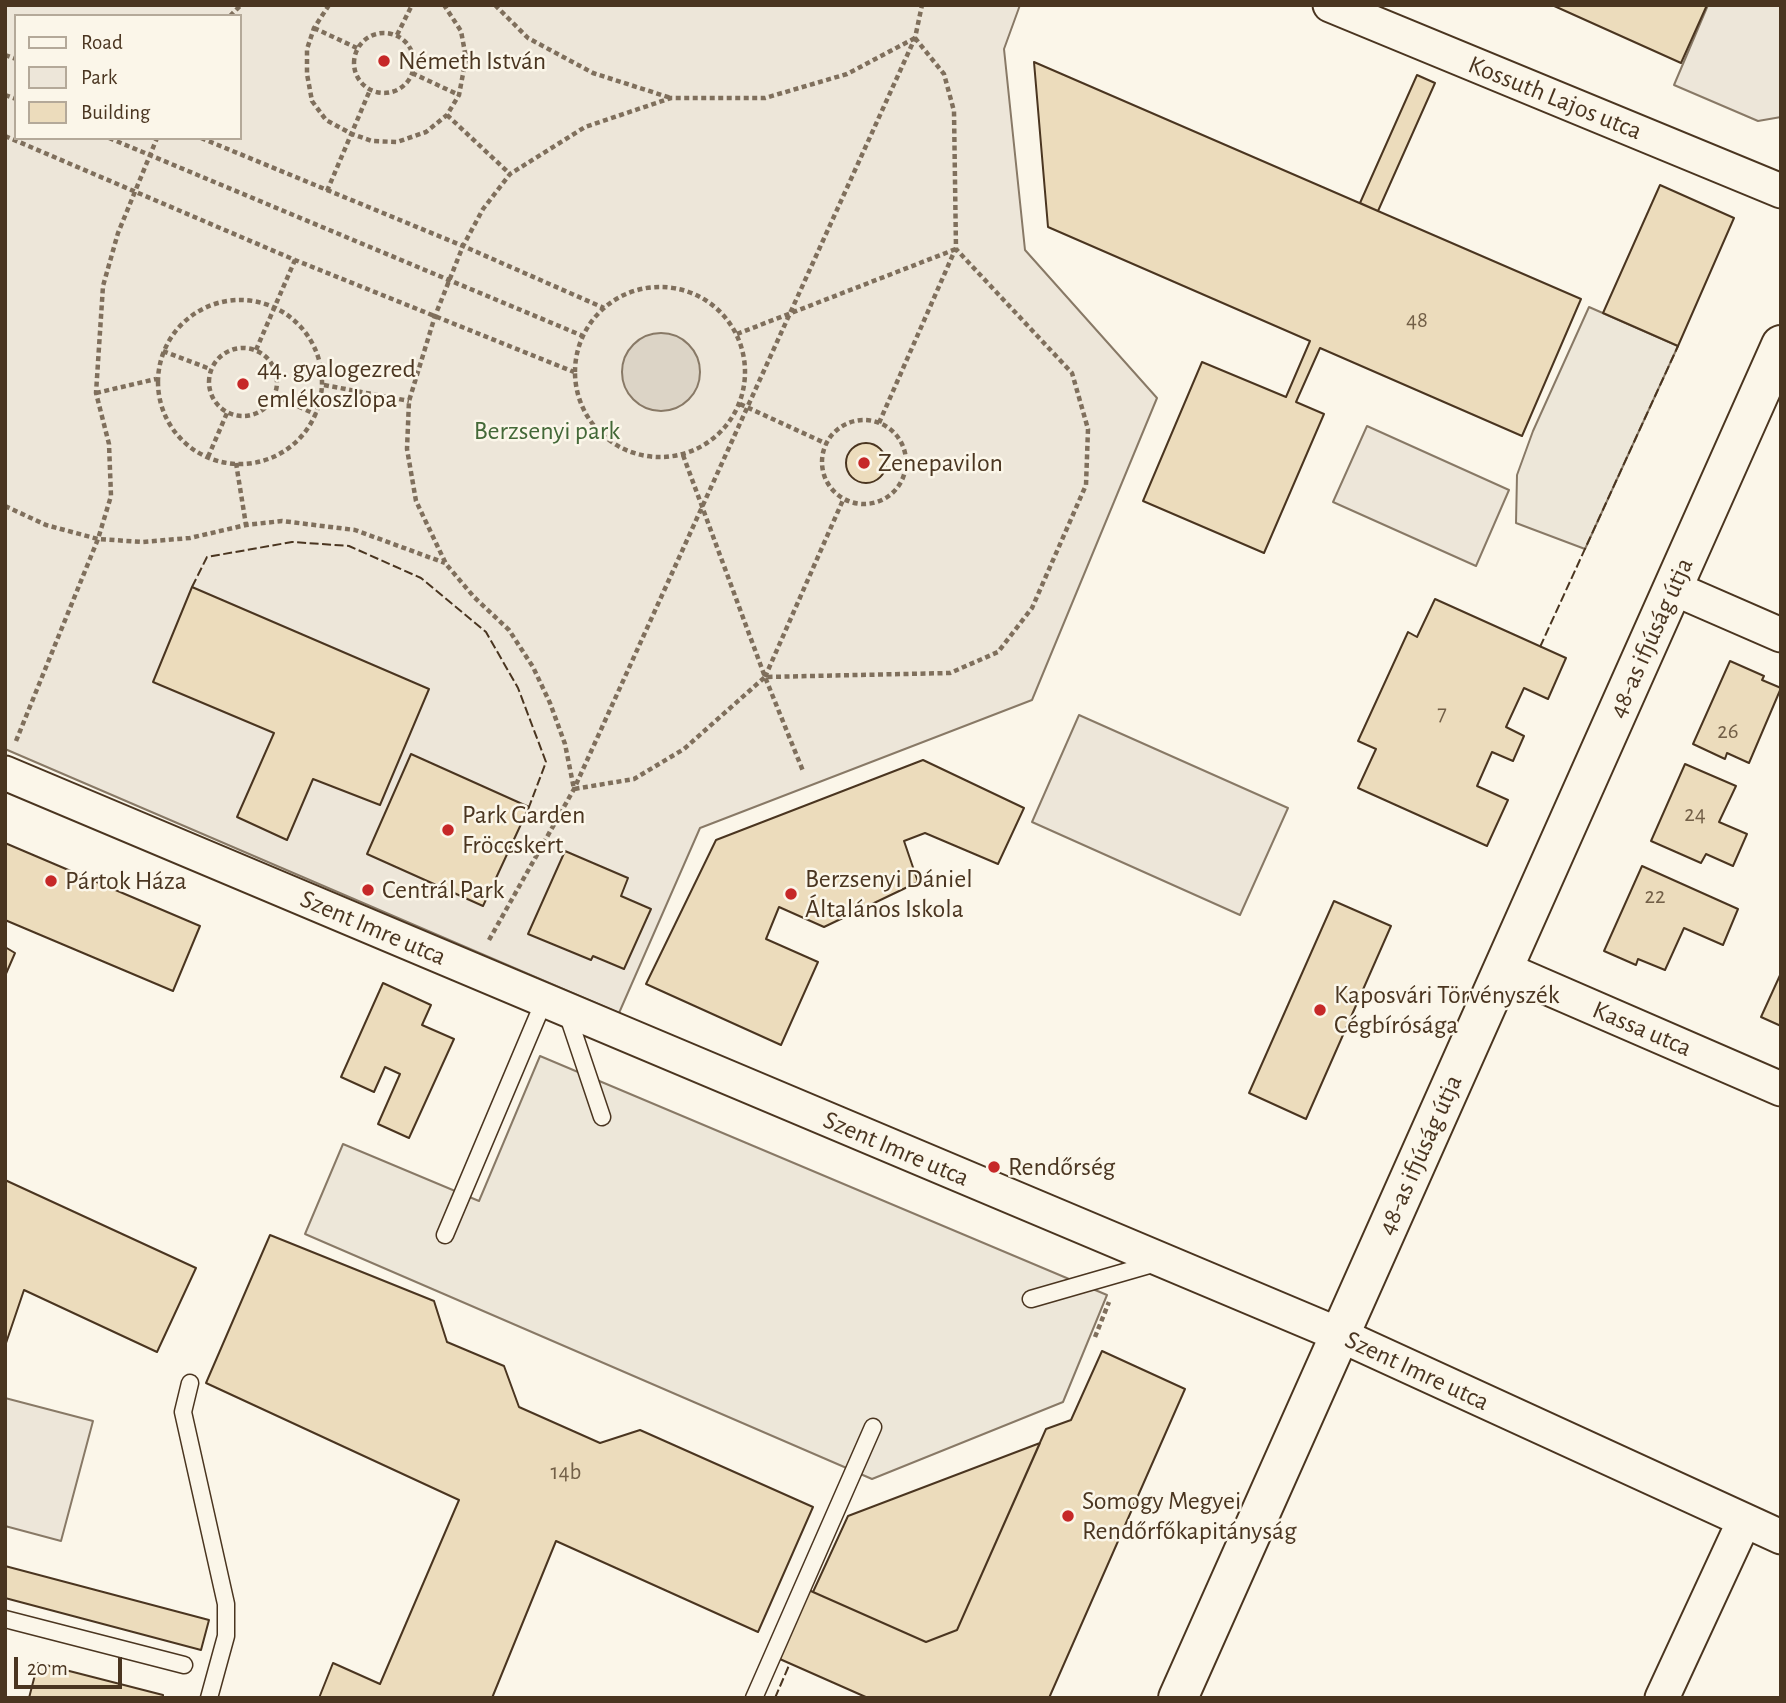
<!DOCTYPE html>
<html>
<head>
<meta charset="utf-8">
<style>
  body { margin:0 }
  #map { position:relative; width:1786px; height:1703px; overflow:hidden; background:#fbf6e9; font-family:"Alegreya Sans",sans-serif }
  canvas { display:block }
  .frame { position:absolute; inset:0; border:7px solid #4a3520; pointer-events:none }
  .legend { position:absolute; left:14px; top:14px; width:228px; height:126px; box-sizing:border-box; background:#fbf6e9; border:2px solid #b4a999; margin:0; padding:9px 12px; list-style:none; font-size:21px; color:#4a3520 }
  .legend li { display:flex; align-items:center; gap:14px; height:35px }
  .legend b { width:35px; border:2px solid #b4a999 }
  .scale { position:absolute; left:14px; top:1657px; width:108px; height:32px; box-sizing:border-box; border:4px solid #4a3520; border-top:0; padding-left:9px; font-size:21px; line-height:24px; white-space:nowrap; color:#4a3520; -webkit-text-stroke:5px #fbf6e9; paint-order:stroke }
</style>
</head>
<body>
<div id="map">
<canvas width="1786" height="1703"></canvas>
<div class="frame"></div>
<ul class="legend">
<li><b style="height:9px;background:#fbf6e9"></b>Road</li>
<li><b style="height:19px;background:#ede6d9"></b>Park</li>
<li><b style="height:19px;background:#ecdcbc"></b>Building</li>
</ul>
<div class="scale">20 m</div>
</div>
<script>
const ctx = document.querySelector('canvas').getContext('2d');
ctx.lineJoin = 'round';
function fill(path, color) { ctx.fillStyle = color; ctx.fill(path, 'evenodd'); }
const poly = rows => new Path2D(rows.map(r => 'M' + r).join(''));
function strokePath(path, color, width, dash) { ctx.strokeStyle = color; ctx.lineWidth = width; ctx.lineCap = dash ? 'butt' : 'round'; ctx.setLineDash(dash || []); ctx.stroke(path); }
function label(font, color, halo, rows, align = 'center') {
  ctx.font = font + ' "Alegreya Sans",sans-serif'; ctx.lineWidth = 5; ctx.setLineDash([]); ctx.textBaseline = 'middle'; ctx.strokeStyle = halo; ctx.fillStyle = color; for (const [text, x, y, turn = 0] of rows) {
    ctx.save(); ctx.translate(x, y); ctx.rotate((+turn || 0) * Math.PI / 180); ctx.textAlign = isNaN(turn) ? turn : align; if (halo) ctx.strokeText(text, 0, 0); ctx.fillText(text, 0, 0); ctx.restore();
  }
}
const green = poly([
  [5,5,1020,5,1004,49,1025,250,1157,398,1032,700,700,828,619,1013,5,749,5,5],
  [16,16,240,16,240,138,16,138,16,16],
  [1708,5,1781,5,1781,117,1758,121,1674,85,1708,5],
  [1367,426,1509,490,1476,566,1333,502,1367,426],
  [1079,715,1288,808,1240,915,1032,822,1079,715],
  [5,1398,93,1421,61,1541,5,1526,5,1398]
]);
const parking = poly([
  [1589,307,1678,346,1585,549,1516,523,1517,475,1533,431,1589,307],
  [540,1056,1107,1295,1063,1402,872,1479,305,1234,343,1144,479,1201,540,1056]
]);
const water = poly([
  '622 372a39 39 0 1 1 78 0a39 39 0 1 1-78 0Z'
]);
const building = poly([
  [1552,5,1707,5,1681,63,1552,5],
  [1034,62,1581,299,1522,436,1320,348,1296,402,1324,414,1264,553,1143,501,1202,362,1286,397,1310,341,1048,227,1034,62],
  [1417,75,1435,83,1378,211,1360,203,1417,75],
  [1660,185,1734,218,1678,346,1603,313,1660,185],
  '846 463a20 20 0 1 1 40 0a20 20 0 1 1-40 0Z',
  [192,587,429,689,380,805,313,779,287,840,237,817,274,733,153,682,192,587],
  [1435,599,1566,658,1548,699,1524,688,1506,727,1524,736,1513,761,1492,752,1477,786,1508,800,1487,846,1358,788,1376,749,1358,741,1408,632,1417,637,1435,599],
  [1730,661,1764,676,1762,680,1781,688,1749,763,1727,753,1725,759,1693,744,1730,661],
  [411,754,529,807,483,906,367,854,411,754],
  [923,760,1024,808,998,864,925,833,904,841,918,882,824,927,779,907,766,939,818,962,781,1045,646,984,716,840,923,760],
  [1685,764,1736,786,1719,822,1747,834,1733,866,1706,854,1701,863,1651,841,1685,764],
  [5,843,200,926,173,991,5,920,5,843],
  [565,851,628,878,621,896,651,909,624,969,593,956,591,960,528,934,565,851],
  [1642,866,1738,909,1723,945,1684,928,1665,970,1638,959,1636,965,1604,951,1642,866],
  [1334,901,1391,926,1306,1119,1249,1093,1334,901],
  [5,947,15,953,5,976,5,947],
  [1781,973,1781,1026,1761,1017,1781,973],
  [383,983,431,1005,422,1025,454,1039,409,1138,378,1124,400,1074,385,1067,374,1092,341,1077,383,983],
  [5,1180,196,1268,157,1352,24,1290,5,1346,5,1180],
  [270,1235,434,1301,447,1342,504,1366,519,1407,600,1443,640,1430,813,1507,758,1632,556,1541,492,1698,319,1698,333,1663,380,1684,459,1500,206,1383,270,1235],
  [1102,1351,1185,1389,1049,1698,868,1698,773,1656,804,1588,926,1642,957,1630,1046,1429,1071,1420,1102,1351],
  [1040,1443,957,1630,926,1642,813,1592,848,1516,1040,1443],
  [5,1566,209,1620,201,1650,5,1598,5,1566],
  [38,1663,163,1695,163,1698,29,1698,38,1663]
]);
const path = poly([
  [329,5,314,28,307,49,307,74,312,101,326,120,352,134,372,141,397,142,426,132,447,115,459,95,466,58,461,31,444,5],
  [495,5,528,38,593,73,671,98],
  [230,16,241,5],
  [314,28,357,48],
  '354 63a30 30 0 1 1 60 0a30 30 0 1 1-60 0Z',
  [397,35,412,5],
  [915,38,944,74,954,111,956,249,1072,373,1088,429,1086,485,1032,608,998,652,950,673,765,677,684,749,634,779,574,789,565,744,550,703,533,667,509,630,474,597,446,564,416,501,407,449,409,401,435,316,463,246,483,209,510,174,585,127,671,98,765,98,847,74,915,38],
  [5,55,16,59],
  [412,73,459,95],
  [5,95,16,99],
  [447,115,510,174],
  [5,136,295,260,574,372],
  [109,138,583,336],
  [201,138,463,246,604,308],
  [327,191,370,90],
  '575 372a85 85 0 1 1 170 0a85 85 0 1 1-170 0Z',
  '158 382a82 82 0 1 1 164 0a82 82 0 1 1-164 0Z',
  [737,334,956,249],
  '209 382a34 34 0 1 1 68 0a34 34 0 1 1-68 0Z',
  [256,350,295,260],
  [163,351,210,369],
  [324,385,409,401],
  [96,393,156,379],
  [275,396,317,415],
  [740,404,827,444],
  '822 462a42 42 0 1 1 84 0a42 42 0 1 1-84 0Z',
  [879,423,955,250],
  [683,455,765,677,803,771],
  [208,457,227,413],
  [236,463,246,525],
  [5,506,46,525,98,539,142,542,190,538,246,525,282,521,355,530,445,563],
  [765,677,843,500],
  [16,741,98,539,111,496,109,444,96,393,103,286,118,233,157,138],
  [489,940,574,789,915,38,922,5],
  [1095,1337,1109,1302]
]);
const service = poly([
  [566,1010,602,1117],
  [445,1235,544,1001],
  [1031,1299,1156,1263],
  [190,1383,183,1412,226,1604,226,1636,209,1698],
  [5,1619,184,1665],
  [754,1698,873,1427]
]);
const minor = poly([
  [1330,5,1781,191],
  [1673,588,1781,635],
  [5,773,1340,1335,1781,1537],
  [1502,968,1781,1089],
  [1662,1698,1744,1521]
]);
const primary = poly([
  [1178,1698,1781,345]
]);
const fence = poly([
  [192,587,207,557,292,542,349,546,421,578,486,632,518,688,546,762,529,807],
  [1540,647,1678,346],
  [775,1698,790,1663]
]);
const markers = [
  [384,61,7,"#c62828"],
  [243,384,7,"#c62828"],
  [864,463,7,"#c62828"],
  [448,830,7,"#c62828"],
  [51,881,7,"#c62828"],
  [368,890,7,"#c62828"],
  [791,894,7,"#c62828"],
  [1320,1010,7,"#c62828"],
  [994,1167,7,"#c62828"],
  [1068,1516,7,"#c62828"]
];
const numberNames = [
  ["48",1417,320],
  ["7",1442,713],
  ["26",1728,731],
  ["24",1695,814],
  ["22",1655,896],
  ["14b",566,1472]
];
const poiNames = [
  ["Németh István",398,61],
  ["44. gyalogezred",257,369],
  ["emlékoszlopa",257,399],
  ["Zenepavilon",878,463],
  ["Park Garden",462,815],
  ["Fröccskert",462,845],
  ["Berzsenyi Dániel",805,879],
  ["Általános Iskola",805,909],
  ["Pártok Háza",65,881],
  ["Centrál Park",382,890],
  ["Kaposvári Törvényszék",1334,995],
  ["Cégbírósága",1334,1025],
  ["Rendőrség",1008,1167],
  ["Somogy Megyei",1082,1501],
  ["Rendőrfőkapitányság",1082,1531]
];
const streetNames = [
  ["Kossuth Lajos utca",1555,98,22],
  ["48-as ifjúság útja",1651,638,-66],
  ["Szent Imre utca",373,928,23],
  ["Kassa utca",1642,1029,23],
  ["Szent Imre utca",896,1149,23],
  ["48-as ifjúság útja",1420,1155,-66],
  ["Szent Imre utca",1417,1371,25]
];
const parkNames = [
  ["Berzsenyi park",547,431]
];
fill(green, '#ede6d9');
strokePath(green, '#887966', 2);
fill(parking, '#ede7d9');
strokePath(parking, '#887966', 2);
fill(water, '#dcd4c6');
strokePath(water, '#887966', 2);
fill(building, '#ecdcbc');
strokePath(building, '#4a3520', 2);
strokePath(service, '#4a3520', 19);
strokePath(minor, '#4a3520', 37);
strokePath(primary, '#4a3520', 42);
strokePath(path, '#7f6f5c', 4.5, [5, 3.5]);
strokePath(service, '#fbf6e9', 16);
strokePath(minor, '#fbf6e9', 33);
strokePath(primary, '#fbf6e9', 38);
strokePath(fence, '#4a3520', 2, [9, 3.5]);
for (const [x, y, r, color] of markers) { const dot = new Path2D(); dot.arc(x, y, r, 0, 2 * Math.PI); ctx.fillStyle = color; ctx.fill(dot); strokePath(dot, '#fbf6e9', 2.5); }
label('23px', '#725f47', null, numberNames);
label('26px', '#4a3520', '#fbf6e9', poiNames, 'left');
label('26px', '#4a3520', '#fbf6e9', streetNames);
label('26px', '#436837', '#fbf6e9', parkNames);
</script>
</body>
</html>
